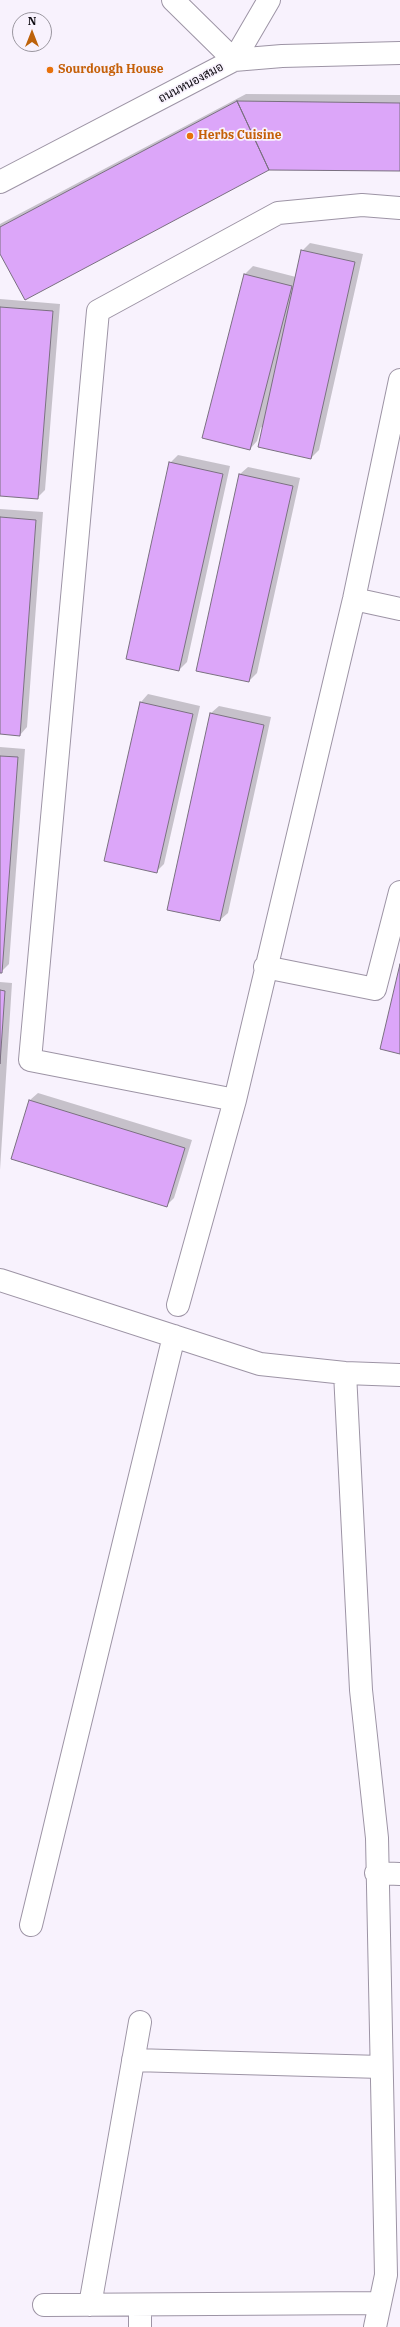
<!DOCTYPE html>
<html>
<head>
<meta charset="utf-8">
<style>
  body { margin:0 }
  #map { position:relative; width:400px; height:2327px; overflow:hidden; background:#f8f2fd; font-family:"IBM Plex Serif",serif }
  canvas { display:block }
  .north { position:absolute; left:12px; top:12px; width:40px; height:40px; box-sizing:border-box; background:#f8f2fd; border:1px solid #9a969f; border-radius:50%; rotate:0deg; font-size:11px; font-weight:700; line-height:16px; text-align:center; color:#0e0b11 }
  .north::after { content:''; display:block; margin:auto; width:14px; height:18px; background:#bd620a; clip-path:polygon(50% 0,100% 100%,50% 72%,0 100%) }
</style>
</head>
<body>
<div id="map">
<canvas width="400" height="2327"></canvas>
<div class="north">N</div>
</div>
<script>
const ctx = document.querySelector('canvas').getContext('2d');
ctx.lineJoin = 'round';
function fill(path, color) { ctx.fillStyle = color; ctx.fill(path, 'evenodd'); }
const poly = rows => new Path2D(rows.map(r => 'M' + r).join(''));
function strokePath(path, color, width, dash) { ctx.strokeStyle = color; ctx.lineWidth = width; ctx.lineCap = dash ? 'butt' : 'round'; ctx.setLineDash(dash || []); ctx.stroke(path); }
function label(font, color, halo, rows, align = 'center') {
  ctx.font = font + ' "IBM Plex Serif",Sarabun,serif'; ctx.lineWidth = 3.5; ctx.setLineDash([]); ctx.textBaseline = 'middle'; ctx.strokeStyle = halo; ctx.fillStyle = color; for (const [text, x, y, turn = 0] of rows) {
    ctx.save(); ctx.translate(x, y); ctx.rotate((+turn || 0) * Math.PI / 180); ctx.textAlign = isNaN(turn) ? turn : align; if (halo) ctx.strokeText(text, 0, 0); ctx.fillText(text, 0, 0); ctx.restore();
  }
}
const shadow = poly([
  [246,94,400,95,400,170,268,169,0,251,0,224],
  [310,243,363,254,319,450,311,458,261,427,257,441,250,449,245,274,253,266,296,277,302,251],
  [0,299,60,304,45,490,37,498,0,495],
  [178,455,230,466,187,662,179,670,170,463],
  [248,467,300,478,257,673,249,681,240,474],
  [0,509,43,512,27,727,20,735,0,733],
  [148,694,200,706,164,864,156,872,105,860,141,702],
  [219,706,271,717,228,913,220,920,211,713],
  [0,747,25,749,9,964,1,972],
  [0,982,12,983,0,1170],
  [38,1093,192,1140,174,1198,166,1206,30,1100]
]);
const building = poly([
  [237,101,400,103,400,171,269,170,237,101],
  [237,101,269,170,25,300,0,254,0,227,237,101],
  [301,250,355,262,311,459,258,447,301,250],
  [244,274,292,286,250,450,202,438,244,274],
  [0,307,53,311,38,499,0,496,0,307],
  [169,462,223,474,179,671,126,659,169,462],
  [239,474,293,486,249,682,196,671,239,474],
  [0,517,36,520,20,736,0,734,0,517],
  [140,702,193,714,157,873,104,861,140,702],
  [210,713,264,725,220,921,167,910,210,713],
  [0,756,18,757,2,973,0,973,0,756],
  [400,964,400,1054,380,1049,400,964],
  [0,990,5,991,0,1064,0,990],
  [29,1100,185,1148,167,1207,11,1159,29,1100]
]);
const minor = poly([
  [173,0,234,60,269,0],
  [0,182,234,60,282,56,400,53],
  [354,599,400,609],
  [265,967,375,989,400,892],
  [235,1100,30,1060,98,311,278,213,362,205,400,208],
  [0,1280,260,1364,345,1373,400,1375],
  [178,1305,235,1100,354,599,400,380],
  [345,1373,361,1690,377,1838,386,2275,375,2327],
  [376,1873,400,1874],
  [31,1925,174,1336],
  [133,2060,381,2067],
  [44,2305,380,2303],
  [90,2305,140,2022],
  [140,2327,140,2305]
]);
const markers = [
  [50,70,4,"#e8710a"],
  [190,136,4,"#e8710a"]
];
const foodNames = [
  ["Sourdough House",58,70],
  ["Herbs Cuisine",198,136]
];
const streetNames = [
  ["ถนนหนองสมอ",191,83,-28]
];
fill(shadow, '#0003');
fill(building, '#dca6f9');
strokePath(building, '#7a7080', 1);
strokePath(minor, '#9d94a5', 24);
strokePath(minor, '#fff', 22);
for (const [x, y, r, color] of markers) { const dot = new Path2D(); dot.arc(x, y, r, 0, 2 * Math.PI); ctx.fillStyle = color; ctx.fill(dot); strokePath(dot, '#f8f2fd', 1.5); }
label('bold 12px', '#c56008', '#f8f2fd', foodNames, 'left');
label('12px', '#0e0b11', '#f8f2fd', streetNames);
</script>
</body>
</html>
